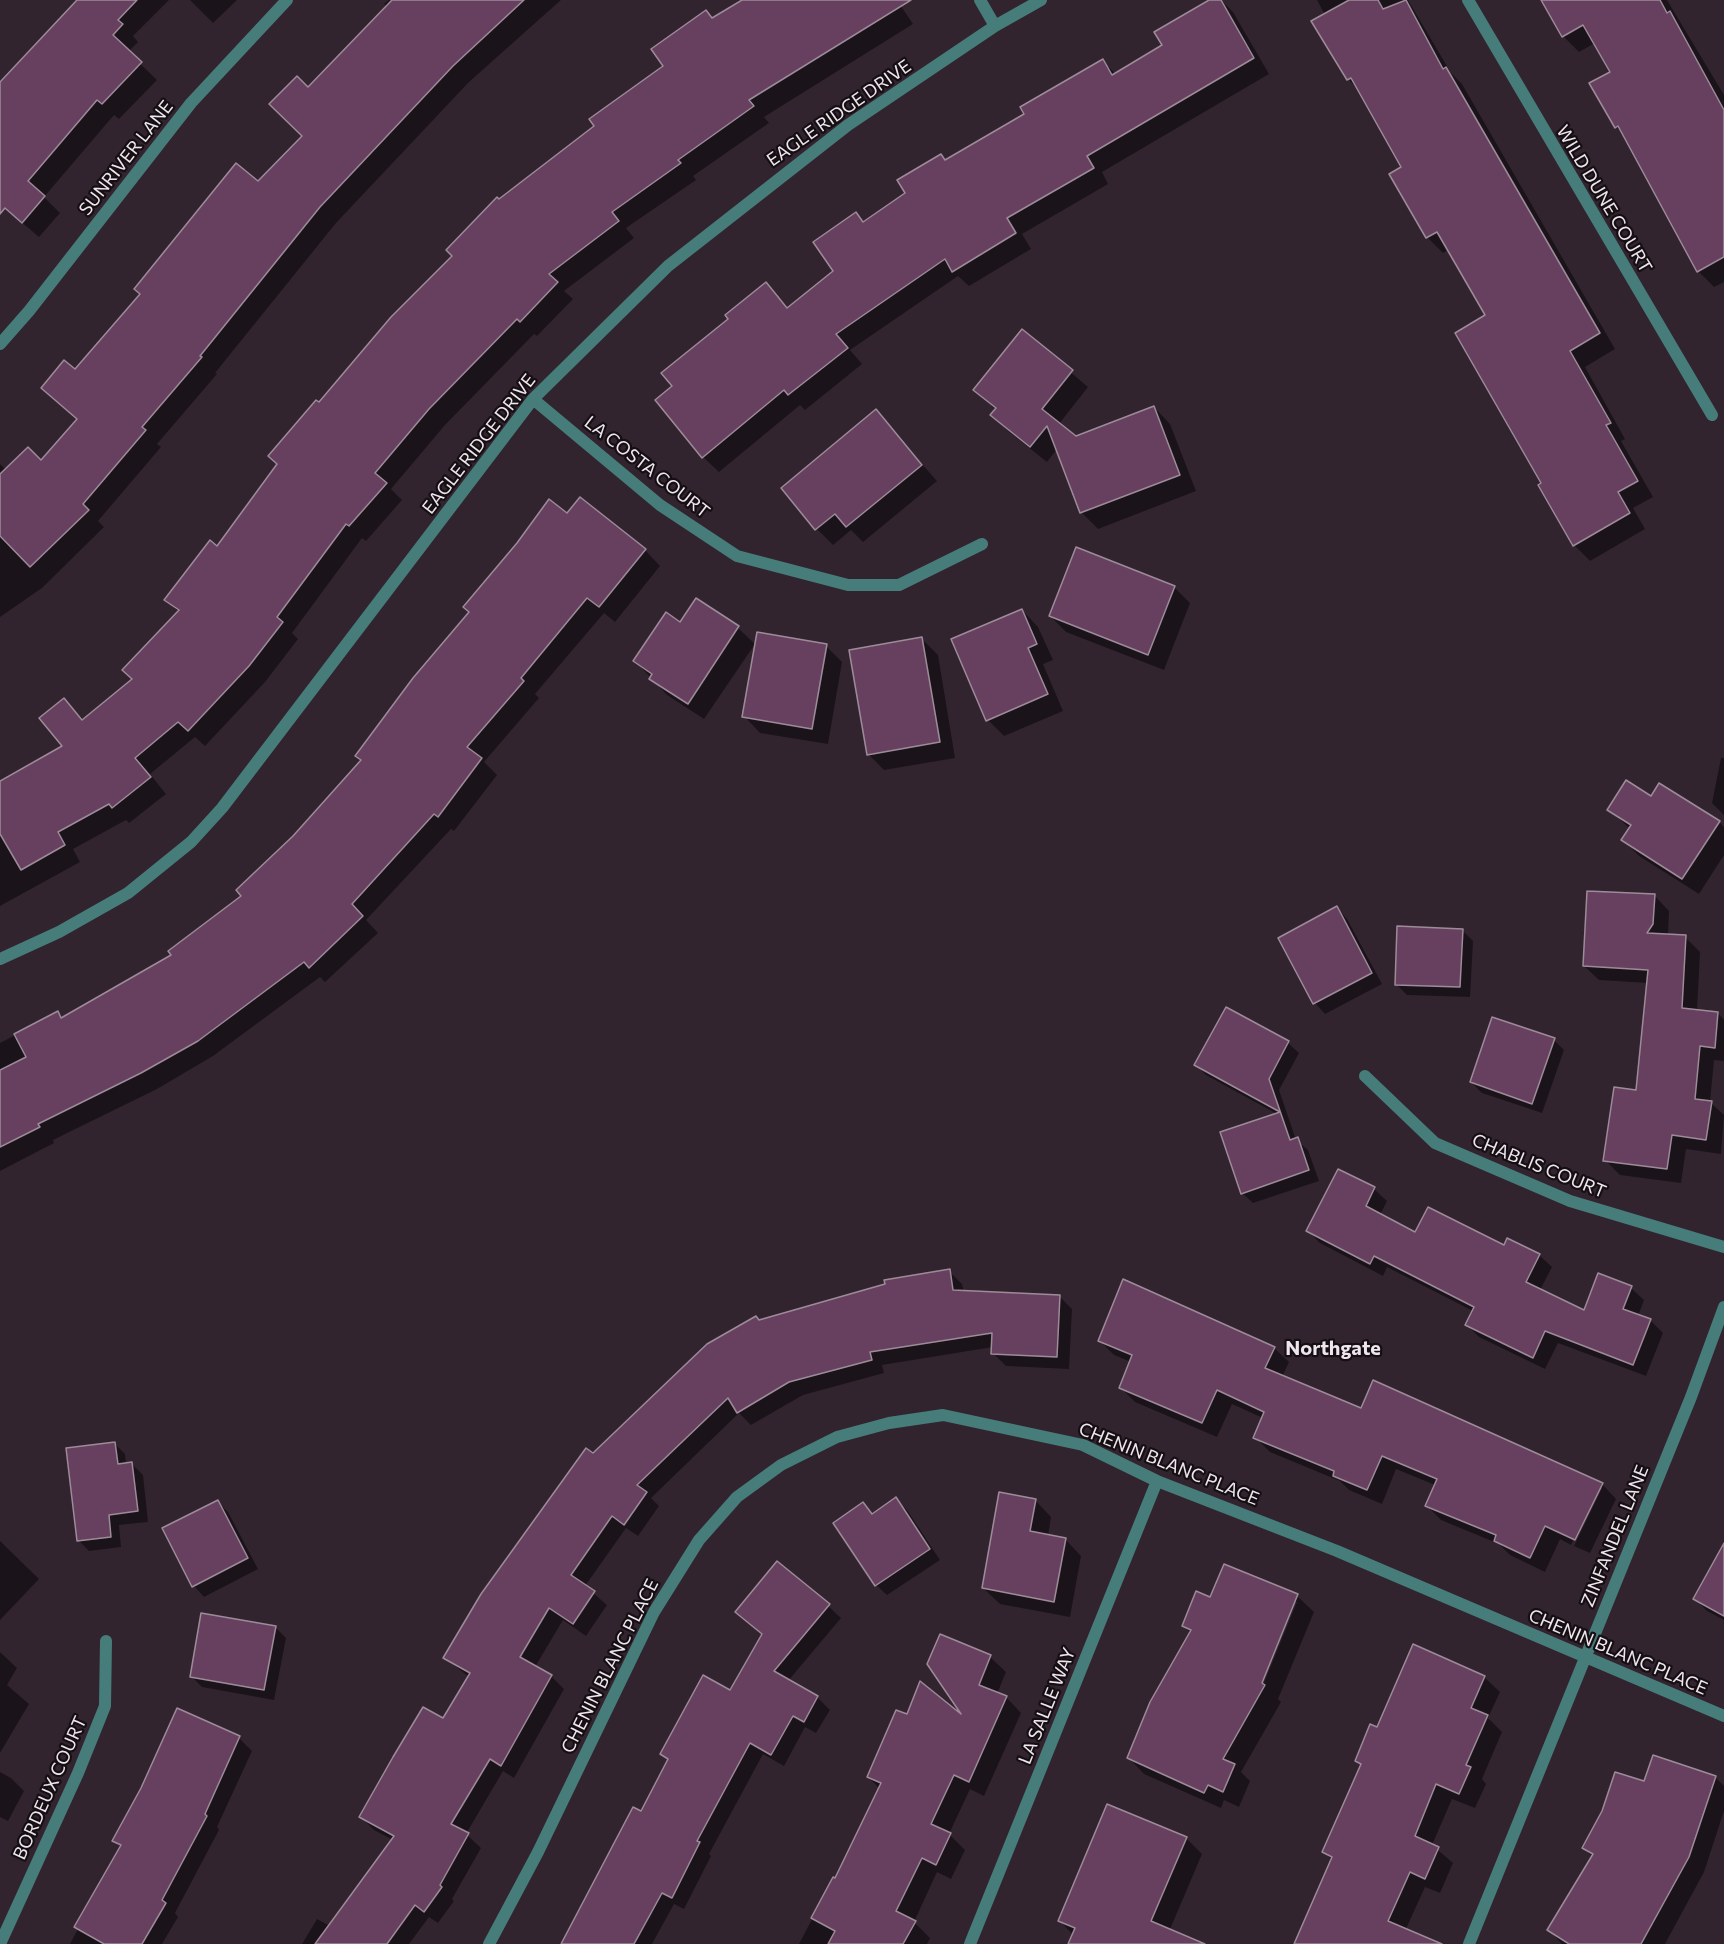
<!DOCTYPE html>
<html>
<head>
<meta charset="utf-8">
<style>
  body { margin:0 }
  canvas { display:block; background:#31242e }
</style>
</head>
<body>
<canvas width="1724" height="1944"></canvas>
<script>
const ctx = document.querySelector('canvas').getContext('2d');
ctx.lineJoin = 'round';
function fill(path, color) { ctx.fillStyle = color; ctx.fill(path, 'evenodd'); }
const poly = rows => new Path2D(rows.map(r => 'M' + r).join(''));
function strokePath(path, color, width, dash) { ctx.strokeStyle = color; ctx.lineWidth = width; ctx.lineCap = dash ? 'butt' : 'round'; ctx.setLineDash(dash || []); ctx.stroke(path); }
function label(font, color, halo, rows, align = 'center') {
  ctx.font = font + ' Commissioner,sans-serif'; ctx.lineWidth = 4.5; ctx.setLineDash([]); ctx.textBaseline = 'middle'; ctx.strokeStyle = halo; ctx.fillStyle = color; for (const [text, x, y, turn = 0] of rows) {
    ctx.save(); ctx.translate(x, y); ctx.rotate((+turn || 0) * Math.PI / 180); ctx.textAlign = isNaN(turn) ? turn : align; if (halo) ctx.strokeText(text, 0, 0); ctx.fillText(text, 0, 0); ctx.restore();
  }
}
const shadow = poly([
  [79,0,169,0,133,36,138,42,128,52,157,80,119,119,114,115,44,197,60,213,39,237,0,204,0,84],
  [190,0,237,0,213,23],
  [389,0,561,0,469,82,336,223,215,373,217,374,157,444,161,447,98,521,104,527,42,588,0,617,0,464,6,470,41,462,78,420,43,387,75,371,304,136,308,89,387,7,384,4],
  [745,0,904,0,899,3,913,24,764,117,769,123,693,176,696,180,626,228,634,238,564,291,573,299,537,336,534,334,445,425,391,489,402,500,366,541,362,538,292,633,298,639,265,682,205,746,195,737,150,774,166,794,129,823,126,820,73,849,80,862,0,906,0,782,64,746,64,700,84,720,134,679,179,612,166,599,218,548,319,405,454,256,499,201,596,126,713,19],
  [1212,0,1221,0,1233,12,1269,74,1102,172,1108,184,1022,234,1031,249,969,286,958,276,850,350,862,364,805,410,800,405,719,472,703,457,674,386,730,319,766,284,789,309,835,271,856,214,865,223,907,194,946,161,1026,114,1102,61,1116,74,1164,45],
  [1317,0,1408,0,1451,73,1462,84,1615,349,1585,367,1625,439,1621,441,1653,497,1633,508,1645,529,1590,561,1574,545,1543,484,1487,316,1448,250,1443,253,1427,237,1403,168,1359,90,1348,79,1313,21,1325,15],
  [1543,0,1667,0,1724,95,1724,282,1714,287,1698,271,1624,134,1616,127,1612,72,1595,43,1579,52,1563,36],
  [1022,331,1088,387,1059,424,1076,438,1154,407,1170,424,1196,491,1098,529,1082,513,1057,449,1047,462,1008,431,992,415,996,410,975,390],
  [875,411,937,481,863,542,851,530,833,545,817,529],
  [567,516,645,550,660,566,615,622,604,613,535,694,539,698,484,762,497,775,454,831,451,829,366,920,378,933,325,982,320,977,213,1056,157,1089,53,1140,54,1143,0,1171,0,1043,58,1013,63,1019,173,956,244,896,363,761],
  [1174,587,1190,603,1164,670,1066,632,1050,616],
  [697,600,738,628,755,644,704,719,667,695,635,661,681,624],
  [1022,610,1038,627,1053,660,1043,664,1063,711,1004,736,988,720],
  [922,639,938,655,955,758,884,770,868,754],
  [826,646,842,662,828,744,760,733,744,716],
  [1721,758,1724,758,1724,815,1712,803],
  [1651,798,1719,822,1724,827,1724,855,1699,894,1639,856,1623,840,1630,829,1609,809],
  [1655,896,1669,911,1668,936,1685,937,1700,952,1697,1011,1718,1013,1724,1020,1724,1061,1714,1060,1710,1102,1724,1115,1721,1154,1686,1149,1681,1183,1620,1175,1605,1160,1637,1092,1648,983,1599,980,1584,966],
  [1337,908,1347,919,1382,984,1325,1014,1315,1003,1280,939],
  [1462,930,1473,941,1470,997,1407,995,1396,984],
  [1226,1009,1288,1043,1299,1053,1279,1090,1296,1140,1308,1150,1319,1181,1253,1203,1242,1193,1277,1114,1206,1075,1196,1065],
  [1554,1040,1564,1050,1542,1113,1482,1093,1471,1082],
  [1339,1171,1374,1189,1387,1201,1380,1215,1416,1234,1539,1255,1552,1267,1540,1290,1584,1312,1631,1288,1644,1300,1638,1316,1650,1320,1663,1333,1646,1376,1558,1343,1545,1369,1479,1337,1467,1325,1473,1311,1387,1267,1383,1276,1320,1243,1308,1231],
  [949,1271,962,1284,964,1292,1059,1296,1072,1309,1069,1369,1006,1366,993,1353,993,1347,882,1365,884,1373,803,1395,751,1425,739,1413,651,1498,659,1506,638,1536,626,1528,585,1586,607,1605,586,1636,563,1620,535,1667,551,1676,564,1689,514,1778,503,1771,466,1834,481,1848,452,1899,454,1901,438,1923,429,1917,409,1944,302,1944,317,1919,330,1926,393,1840,374,1830,361,1817,443,1721,469,1677,445,1658,593,1455,760,1322],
  [1100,1341,1274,1348,1289,1362,1282,1377,1362,1410,1602,1484,1616,1499,1590,1553,1574,1546,1602,1488,1598,1488,1571,1545,1560,1539,1545,1572,1510,1555,1499,1544,1441,1520,1427,1506,1435,1485,1396,1469,1382,1504,1349,1490,1340,1481,1270,1452,1255,1437,1263,1418,1232,1404,1217,1437,1135,1402,1120,1387,1131,1362,1114,1355],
  [114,1443,125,1454,126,1465,132,1464,143,1475,148,1522,119,1525,121,1547,89,1551,79,1541],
  [896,1499,907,1510,940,1560,887,1595,876,1585,863,1504,874,1515],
  [1035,1500,1051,1517,1048,1536,1065,1539,1081,1556,1070,1617,1000,1604,983,1588],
  [217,1501,228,1512,258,1569,204,1597,194,1586],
  [0,1541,39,1579,0,1620],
  [1724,1546,1724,1620,1707,1611,1695,1599],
  [1224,1566,1297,1596,1314,1612,1278,1699,1281,1702,1241,1772,1250,1781,1239,1807,1224,1800,1221,1808,1144,1774,1128,1757,1191,1633,1183,1626,1211,1599],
  [1294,1602,1297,1602,1261,1690,1258,1689],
  [828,1606,841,1618,788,1681,817,1697,830,1710,816,1733,805,1727,784,1766,763,1754,709,1854,711,1856,684,1909,674,1904,652,1944,570,1944,669,1761,662,1754,731,1692,763,1636,737,1612],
  [275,1627,286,1638,274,1700,202,1687,191,1676],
  [0,1652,17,1668,7,1685,29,1704,0,1753],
  [990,1657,1006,1672,997,1694,1006,1697,1021,1713,984,1796,970,1789,949,1834,965,1850,951,1879,937,1872,914,1922,930,1938,927,1944,799,1944,833,1879,836,1880,880,1789,868,1777,907,1716,965,1720,929,1664],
  [1484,1677,1500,1692,1488,1718,1502,1732,1482,1779,1486,1784,1475,1808,1452,1799,1432,1845,1453,1863,1440,1893,1425,1887,1405,1931,1418,1944,1296,1944,1332,1860,1324,1852,1362,1766,1357,1761,1377,1729],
  [239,1738,252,1751,217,1827,219,1830,175,1913,178,1917,162,1944,70,1944,121,1847,114,1840],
  [0,1772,11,1778,24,1791,8,1821,0,1817],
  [1715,1777,1724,1786,1724,1811,1704,1872,1665,1944,1562,1944,1549,1930,1593,1857,1584,1848,1645,1783],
  [1186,1838,1202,1854,1168,1934,1177,1944,1069,1944,1073,1935,1060,1921]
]);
const building = poly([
  [77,0,137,0,118,20,123,24,113,35,142,62,102,104,97,100,28,181,45,196,22,223,5,208,0,214,0,82,77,0],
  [392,0,524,0,453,66,320,207,200,356,202,357,142,427,146,430,83,504,89,510,30,567,0,536,0,474,28,447,41,460,77,419,41,388,64,360,75,369,140,294,134,289,236,163,258,181,302,136,269,104,297,76,308,87,392,0],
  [742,0,911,0,749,100,754,106,678,160,681,163,612,212,619,221,549,274,558,282,520,322,517,319,429,409,375,473,387,483,349,526,346,524,277,617,283,622,249,666,188,731,178,722,135,758,151,777,112,808,109,804,58,832,65,845,21,870,0,834,0,781,62,746,39,718,64,698,82,720,132,679,122,670,179,610,164,600,210,540,217,546,277,464,268,456,316,400,319,402,391,317,452,256,446,250,497,197,499,199,594,126,589,119,663,66,651,49,706,10,712,18,742,0],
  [1209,0,1221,0,1254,58,1087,156,1094,168,1007,218,1016,233,952,272,945,259,836,334,848,348,788,395,784,390,702,458,655,400,672,386,661,373,728,319,725,315,766,282,787,308,833,271,813,242,856,212,863,222,905,193,897,180,941,154,945,160,1024,114,1020,107,1103,59,1112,75,1162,45,1154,32,1209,0],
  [1349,0,1378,0,1383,9,1406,0,1443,69,1446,67,1600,333,1570,351,1611,423,1606,425,1638,481,1618,492,1630,513,1573,546,1538,485,1541,483,1455,333,1485,315,1437,232,1426,238,1389,174,1401,167,1351,78,1347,80,1311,21,1349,0],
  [1541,0,1660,0,1667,13,1670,11,1724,110,1724,257,1697,272,1618,126,1615,128,1589,83,1610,72,1583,25,1562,37,1541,0],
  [1022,329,1073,370,1042,409,1076,436,1154,406,1180,475,1080,513,1047,426,1030,447,990,415,996,408,973,390,1022,329],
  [876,409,922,465,846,527,835,514,815,530,781,488,876,409],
  [580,497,646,549,599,607,587,598,521,678,524,681,467,747,482,758,438,817,434,814,352,904,363,916,309,968,304,962,198,1041,141,1073,38,1124,40,1127,0,1147,0,1070,26,1057,14,1034,58,1011,61,1018,171,955,168,951,241,896,236,890,293,836,361,760,355,756,413,678,469,612,463,607,517,543,549,499,567,513,580,497],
  [1076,547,1175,586,1148,655,1049,616,1076,547],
  [696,598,739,626,688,704,649,679,652,674,633,661,666,612,680,622,696,598],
  [1022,609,1037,644,1028,648,1048,694,986,721,951,639,1022,609],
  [757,632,827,644,812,729,742,717,757,632],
  [922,637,940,742,867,755,849,650,922,637],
  [1626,780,1651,796,1659,783,1720,821,1682,879,1621,840,1631,825,1607,810,1626,780],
  [1587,891,1655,894,1653,924,1647,933,1686,935,1682,1008,1718,1012,1715,1048,1700,1046,1695,1099,1712,1101,1706,1140,1672,1135,1667,1169,1603,1161,1614,1087,1636,1090,1648,970,1583,966,1587,891],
  [1337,906,1372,973,1313,1004,1278,938,1337,906],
  [1397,926,1463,929,1460,987,1395,985,1397,926],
  [1226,1007,1289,1041,1269,1079,1290,1140,1298,1137,1309,1170,1241,1194,1220,1132,1280,1112,1194,1065,1226,1007],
  [1492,1017,1555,1038,1532,1104,1470,1082,1492,1017],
  [1338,1169,1375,1187,1366,1206,1415,1232,1428,1207,1504,1245,1507,1238,1540,1254,1526,1282,1584,1310,1598,1273,1632,1286,1623,1309,1651,1319,1633,1365,1545,1331,1533,1358,1465,1325,1474,1307,1374,1256,1370,1264,1306,1231,1338,1169],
  [950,1269,953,1290,1060,1295,1057,1357,991,1354,992,1333,870,1352,872,1360,789,1382,737,1413,728,1398,637,1485,647,1492,624,1525,612,1516,571,1575,595,1591,573,1624,549,1608,520,1657,552,1675,501,1766,490,1759,451,1824,469,1833,440,1885,442,1887,424,1912,415,1905,387,1944,315,1944,394,1836,359,1817,393,1757,423,1707,443,1718,470,1673,443,1658,481,1594,586,1448,593,1453,707,1344,756,1316,759,1320,885,1284,884,1280,950,1269],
  [1123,1279,1275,1347,1265,1368,1361,1408,1373,1380,1603,1483,1575,1540,1545,1526,1530,1558,1494,1541,1496,1535,1425,1506,1437,1479,1382,1456,1367,1490,1333,1476,1334,1471,1253,1438,1264,1412,1217,1390,1202,1423,1119,1388,1132,1355,1098,1341,1123,1279],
  [115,1442,118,1464,132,1462,138,1511,109,1515,111,1537,77,1541,66,1448,115,1442],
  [999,1492,1036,1499,1030,1531,1066,1538,1054,1602,982,1588,999,1492],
  [896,1497,930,1549,875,1586,833,1523,863,1502,872,1514,896,1497],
  [218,1500,248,1558,192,1587,162,1528,218,1500],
  [1724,1543,1724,1616,1693,1599,1724,1543],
  [777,1561,830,1604,774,1671,818,1696,804,1722,793,1716,771,1755,750,1743,697,1841,700,1842,672,1898,662,1893,634,1944,561,1944,633,1807,641,1811,668,1759,660,1754,703,1675,730,1690,762,1634,735,1612,777,1561],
  [1224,1564,1298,1594,1262,1683,1265,1685,1223,1759,1235,1764,1223,1792,1208,1785,1204,1793,1127,1758,1150,1702,1191,1630,1182,1626,1196,1591,1210,1597,1224,1564],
  [201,1613,276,1626,264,1690,190,1677,201,1613],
  [940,1634,991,1655,979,1685,1007,1696,969,1782,954,1775,931,1824,951,1833,936,1865,922,1858,896,1911,916,1921,903,1944,828,1944,835,1931,811,1918,833,1877,835,1878,881,1783,867,1777,896,1710,907,1714,920,1681,961,1714,927,1664,940,1634],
  [1413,1644,1485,1676,1471,1708,1488,1715,1466,1765,1471,1767,1459,1794,1436,1784,1415,1836,1439,1847,1425,1879,1410,1872,1388,1921,1442,1944,1294,1944,1332,1857,1322,1852,1361,1764,1355,1761,1370,1724,1377,1727,1413,1644],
  [177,1708,240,1736,205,1814,207,1816,162,1900,166,1903,142,1944,104,1944,74,1927,121,1845,112,1841,141,1788,177,1708],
  [1653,1755,1716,1776,1689,1857,1641,1944,1569,1944,1547,1930,1593,1854,1582,1848,1602,1811,1615,1772,1644,1781,1653,1755],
  [1107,1804,1187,1837,1151,1921,1205,1944,1068,1944,1075,1928,1058,1921,1107,1804]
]);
const minor = poly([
  [980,0,995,26],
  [1468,0,1712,415],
  [0,344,29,311,191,103,287,0],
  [533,399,660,505,737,556,848,585,899,585,982,544],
  [0,959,59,932,128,893,191,842,222,808,533,399,668,266,848,125,995,26,1041,0],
  [1365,1076,1435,1143,1570,1201,1724,1247],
  [0,1944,78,1773,105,1706,106,1641],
  [489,1944,538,1852,654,1612,699,1540,737,1497,781,1465,837,1437,889,1423,943,1415,1083,1445,1157,1481,1337,1551,1724,1716],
  [970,1944,1157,1481],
  [1469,1944,1691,1397,1724,1307]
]);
const streetNames = [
  ["EAGLE RIDGE DRIVE",839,113,-35],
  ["SUNRIVER LANE",126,158,-52],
  ["WILD DUNE COURT",1604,199,59],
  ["EAGLE RIDGE DRIVE",479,444,-52],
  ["LA COSTA COURT",647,467,38],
  ["CHABLIS COURT",1539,1166,22],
  ["CHENIN BLANC PLACE",1169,1464,22],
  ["ZINFANDEL LANE",1615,1536,-68],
  ["CHENIN BLANC PLACE",1618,1652,23],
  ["CHENIN BLANC PLACE",610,1666,-63],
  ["LA SALLE WAY",1047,1706,-68],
  ["BORDEUX COURT",50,1788,-66]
];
const neighbourhoodNames = [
  ["Northgate",1333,1348]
];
fill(shadow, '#0007');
fill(building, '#674060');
strokePath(building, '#9d8b99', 1.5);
strokePath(minor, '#467d7a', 12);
label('18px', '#efe6ed', '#150f14', streetNames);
label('bold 20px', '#efe6ed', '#150f14', neighbourhoodNames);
</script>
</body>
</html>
